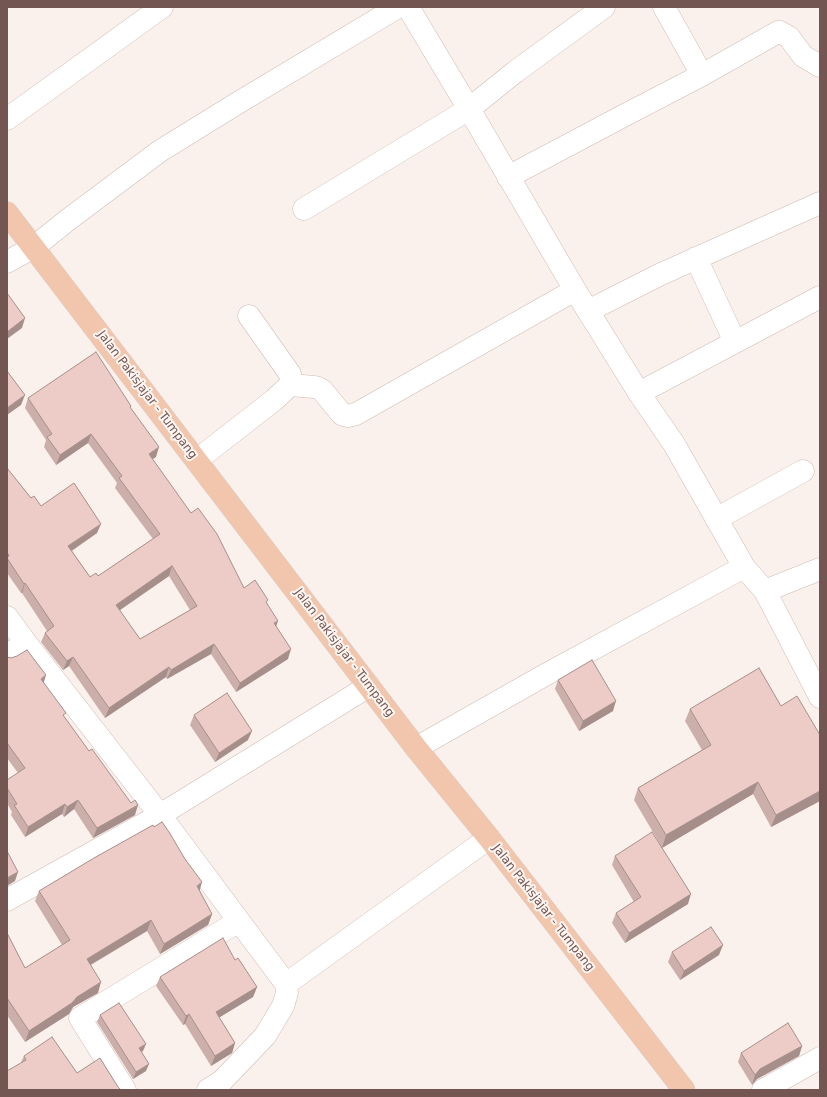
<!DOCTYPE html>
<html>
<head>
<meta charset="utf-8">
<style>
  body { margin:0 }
  #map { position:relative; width:827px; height:1097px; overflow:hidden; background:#fbf1ec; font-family:"DejaVu Sans",sans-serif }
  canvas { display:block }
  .frame { position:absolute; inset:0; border:8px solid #735551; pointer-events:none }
</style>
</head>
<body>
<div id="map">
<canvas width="827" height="1097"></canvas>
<div class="frame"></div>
</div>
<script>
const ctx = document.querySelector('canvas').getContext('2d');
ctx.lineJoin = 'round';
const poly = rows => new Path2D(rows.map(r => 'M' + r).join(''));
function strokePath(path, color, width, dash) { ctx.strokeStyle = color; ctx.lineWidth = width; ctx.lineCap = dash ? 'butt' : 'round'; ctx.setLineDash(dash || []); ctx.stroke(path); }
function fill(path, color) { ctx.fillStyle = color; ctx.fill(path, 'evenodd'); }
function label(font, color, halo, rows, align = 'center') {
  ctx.font = font + ' "DejaVu Sans",sans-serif'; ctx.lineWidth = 4; ctx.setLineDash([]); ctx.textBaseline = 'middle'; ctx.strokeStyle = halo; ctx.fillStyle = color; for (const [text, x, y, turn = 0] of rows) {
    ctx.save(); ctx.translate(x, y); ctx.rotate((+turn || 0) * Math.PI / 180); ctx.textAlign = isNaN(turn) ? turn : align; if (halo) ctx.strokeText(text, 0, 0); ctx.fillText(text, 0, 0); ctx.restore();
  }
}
const minor = poly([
  [408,7,469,109,575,290,639,393,674,444,744,567,765,591,820,697],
  [702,75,778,32,780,32,789,37,803,56,820,66],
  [7,119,162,7],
  [508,177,625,115,702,75,664,7],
  [304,209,469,109,515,72,604,7],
  [696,258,735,342],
  [7,262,34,247,69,219,160,151,241,101,398,7],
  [588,311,659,275,820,203],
  [290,385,314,387,318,388,322,390,340,412,343,415,348,416,356,414,575,290],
  [639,393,820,297],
  [197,460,274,400,290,385,291,381,290,374,249,316],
  [716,519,803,471],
  [765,591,820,569],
  [7,617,26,643,160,815,286,984],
  [7,655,26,643],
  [416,748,545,675,744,567],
  [7,900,160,815,369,686],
  [125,1090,80,1018,239,921],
  [208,1090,222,1081,265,1036,283,1006,287,993,286,984,489,838],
  [763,1090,820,1058]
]);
const major = poly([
  [7,213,416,748,489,838,684,1090]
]);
const wall = poly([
  [28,398,130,407,156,457,152,459,244,588,267,604,276,626,288,659,236,692,211,654,167,679,166,677,105,718,69,666,63,670,41,642,45,633,47,631,22,593,21,593,7,573,7,468,31,498,41,506,97,533,72,551,90,577,98,576,153,539,115,488,117,483,88,443,56,465,44,447,46,440,25,408],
  [169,576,190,610,140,639,119,610],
  [7,659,46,675,43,682,64,717,135,815,93,838,74,809,64,817,62,814,25,837,11,815,12,812,7,803,7,780,18,773,7,758],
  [558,680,613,711,579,731,555,689],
  [781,706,820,735,820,801,771,827,753,794,662,848,688,904,625,943,612,923,616,913,634,902,612,865,615,856,660,844,634,800,638,788,702,750,685,721,690,709],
  [194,715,248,740,215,762,190,725],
  [39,891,199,891,212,914,208,925,160,954,147,931,91,965,98,993,73,1007,69,1014,25,1042,7,1015,7,933,25,968,62,945,35,901],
  [672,952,719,955,680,980,668,962],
  [160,977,257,987,253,997,219,1017,235,1043,232,1053,211,1066,185,1024,183,1025,156,986],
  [100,1015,143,1051,141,1052,146,1071,133,1079,97,1022],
  [802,1046,799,1056,757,1079,752,1085,738,1062,741,1053],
  [24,1056,77,1073,118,1087,21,1062]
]);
const shadedWall = poly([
  [25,318,22,328,7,339,7,332],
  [25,395,21,405,7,415,7,408],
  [91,434,88,443,56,465,60,455],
  [159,447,156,457,145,464,149,454],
  [101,524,97,533,65,555,68,546],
  [172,566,169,576,113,615,116,605],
  [25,583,22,593,21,593,24,584],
  [278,621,275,630,274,623],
  [214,644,211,654,167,679,171,670],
  [291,649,288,659,236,692,240,683],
  [73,657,69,666,63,670,67,661],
  [169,667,166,677,105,718,109,708],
  [46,675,43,685,41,679],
  [616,701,613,711,579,731,583,721],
  [252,731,248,740,215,762,219,753],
  [758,782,753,794,662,848,666,835],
  [820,791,820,801,771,827,776,815],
  [78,800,74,809,64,817,67,807],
  [65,804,62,814,25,837,28,827],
  [138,805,135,815,93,838,97,828],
  [18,872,15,881,7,886,7,878],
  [202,882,199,893,197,886],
  [691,894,688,904,625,943,629,933],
  [212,914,208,925,160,954,164,944],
  [151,920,147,931,83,969,87,959],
  [723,945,719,955,680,980,684,971],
  [101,982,98,993,73,1007,69,1014,25,1042,29,1031,77,997],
  [257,987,253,997,212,1022,216,1012],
  [189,1014,185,1024,183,1025,186,1016],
  [235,1043,232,1053,211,1066,215,1056],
  [146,1044,143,1051,136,1056,139,1048],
  [802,1046,799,1056,757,1079,752,1085,755,1075,760,1069],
  [149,1064,146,1071,133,1079,136,1072]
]);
const building = poly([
  [7,293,25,318,7,332,7,293],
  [96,352,131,406,130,407,159,447,149,454,191,513,198,508,217,534,244,588,255,580,268,600,266,602,278,621,274,623,291,649,240,683,214,644,171,670,169,667,109,708,73,657,67,661,45,633,54,626,25,583,24,584,7,558,7,557,9,556,7,552,7,468,31,498,34,496,41,506,74,483,101,524,68,546,90,577,96,573,98,576,160,534,119,478,122,476,91,434,60,455,47,437,52,434,28,398,96,352],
  [172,566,197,606,140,639,116,605,172,566],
  [7,371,25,395,7,408,7,371],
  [27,650,46,675,41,679,66,713,63,715,89,751,92,749,131,803,135,800,138,805,97,828,78,800,67,807,65,804,28,827,14,805,17,804,7,788,7,780,25,768,7,743,7,659,9,657,11,658,17,656,27,650],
  [592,660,616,701,583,721,558,680,592,660],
  [759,668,781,706,797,696,820,735,820,791,776,815,758,782,666,835,638,788,711,745,690,709,759,668],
  [227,693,252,731,219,753,194,715,227,693],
  [162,822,169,832,185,859,202,882,197,886,212,914,164,944,151,920,87,959,101,982,77,997,72,1003,29,1031,7,998,7,933,25,968,70,940,39,891,94,858,153,825,154,827,162,822],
  [652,832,691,894,629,933,616,913,641,897,615,856,652,832],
  [7,851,18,872,7,878,7,851],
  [711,927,723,945,684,971,672,952,711,927],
  [223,938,235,960,238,958,257,987,216,1012,235,1043,215,1056,189,1014,186,1016,160,977,223,938],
  [119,1003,146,1044,139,1048,149,1064,136,1072,100,1015,119,1003],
  [788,1023,802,1046,760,1069,755,1075,741,1053,788,1023],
  [52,1037,77,1073,100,1058,118,1087,121,1090,7,1090,7,1071,26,1060,24,1056,52,1037]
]);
const streetNames = [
  ["Jalan Pakisjajar - Tumpang",147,395,53],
  ["Jalan Pakisjajar - Tumpang",344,653,53],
  ["Jalan Pakisjajar - Tumpang",543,908,52]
];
strokePath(minor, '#cebab5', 23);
strokePath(major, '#d8cfce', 23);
strokePath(minor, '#fff', 22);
strokePath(major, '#f1c6ad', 22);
fill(wall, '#ccafab');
fill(shadedWall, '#a68f8b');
fill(building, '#edccc7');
strokePath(building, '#a68f8b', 1);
label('12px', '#735551', '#fdf6f2', streetNames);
</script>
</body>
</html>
